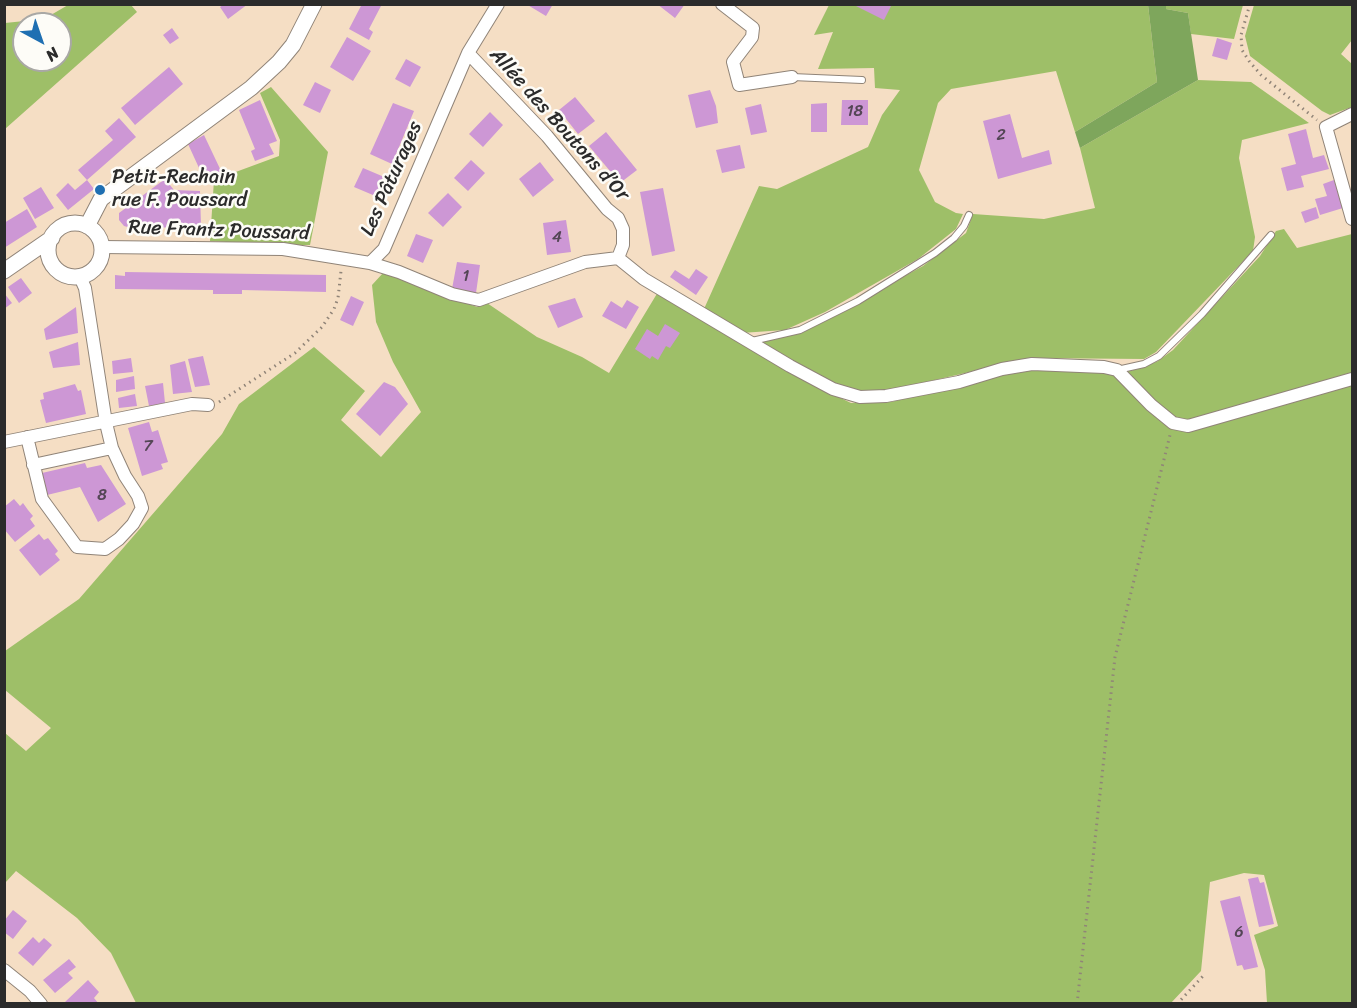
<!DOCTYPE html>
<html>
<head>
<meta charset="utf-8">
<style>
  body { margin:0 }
  #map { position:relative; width:1357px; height:1008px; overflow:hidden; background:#f5dec4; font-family:Sriracha,sans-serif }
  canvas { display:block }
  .frame { position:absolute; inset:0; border:6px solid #2b2b2b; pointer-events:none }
  .north { position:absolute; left:12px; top:12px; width:60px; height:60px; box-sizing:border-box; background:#fdfcf7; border:2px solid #a9a8a5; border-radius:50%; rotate:140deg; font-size:16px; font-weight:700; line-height:24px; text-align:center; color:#2b2b2b }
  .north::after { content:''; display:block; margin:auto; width:21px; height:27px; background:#1f6fb2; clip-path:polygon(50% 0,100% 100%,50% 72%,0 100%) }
</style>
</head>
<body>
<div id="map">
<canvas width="1357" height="1008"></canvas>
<div class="frame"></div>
<div class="north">N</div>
</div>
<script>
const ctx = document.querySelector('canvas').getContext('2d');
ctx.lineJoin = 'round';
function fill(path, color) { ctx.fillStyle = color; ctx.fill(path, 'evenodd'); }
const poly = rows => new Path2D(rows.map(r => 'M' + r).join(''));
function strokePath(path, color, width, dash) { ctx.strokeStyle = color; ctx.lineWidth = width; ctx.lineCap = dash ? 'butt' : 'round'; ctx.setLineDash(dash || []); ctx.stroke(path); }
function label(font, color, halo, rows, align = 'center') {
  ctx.font = font + ' Sriracha,sans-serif'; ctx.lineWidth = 5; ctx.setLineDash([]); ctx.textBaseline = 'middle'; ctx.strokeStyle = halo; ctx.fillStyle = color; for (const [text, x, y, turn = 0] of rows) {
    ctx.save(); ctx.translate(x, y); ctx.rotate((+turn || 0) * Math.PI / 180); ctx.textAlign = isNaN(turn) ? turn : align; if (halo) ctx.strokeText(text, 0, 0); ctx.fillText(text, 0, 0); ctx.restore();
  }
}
const green = poly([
  [68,5,131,5,137,12,5,129,5,23,44,19],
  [24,24,60,24,60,60,24,60],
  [829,5,1148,5,1157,82,1075,132,1056,71,951,89,938,103,919,170,935,202,956,213,963,214,956,229,918,259,825,312,785,330,741,333,704,309,759,186,777,189,868,147,882,115,900,90,875,88,874,68,818,69,833,32,814,35],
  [1166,5,1243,5,1234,39,1191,34,1188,13,1166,9],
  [1254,5,1352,5,1352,40,1341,54,1352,64,1352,107,1330,115,1322,111,1250,56,1245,36],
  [1198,80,1251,82,1309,123,1242,140,1239,158,1255,237,1253,251,1156,352,1144,359,1030,358,883,392,840,389,755,342,798,334,923,266,966,233,973,214,1044,219,1095,208,1080,148],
  [271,87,328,152,310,245,276,245,210,241,214,180,279,156,280,140,260,93],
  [1284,229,1297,248,1352,234,1352,374,1189,421,1177,421,1165,413,1125,372,1142,368,1158,361,1173,350,1260,256,1276,231],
  [383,273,477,307,487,303,537,337,582,357,609,373,658,292,801,379,851,403,891,402,1030,367,1114,374,1175,427,1352,385,1352,1003,1267,1003,1265,970,1254,935,1278,926,1264,875,1244,873,1210,882,1201,971,1170,1004,136,1003,111,953,77,918,16,871,5,883,5,733,26,751,51,728,5,690,5,651,79,599,222,434,239,404,314,347,365,391,341,420,381,457,421,412,393,362,376,322,372,285]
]);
const forest = poly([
  [1148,5,1166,5,1166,9,1188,13,1198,80,1080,148,1075,132,1157,82]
]);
const building = poly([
  [224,4,248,4,228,19,220,7],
  [362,4,382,4,369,29,373,32,369,40,349,29],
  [526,4,553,4,546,16],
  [657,4,685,4,675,18],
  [857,4,892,4,884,20,856,6],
  [172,28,179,38,170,44,163,35],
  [347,37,371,51,353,81,330,67],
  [1217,38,1232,43,1227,60,1212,56],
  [406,59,421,67,410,87,395,79],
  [169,67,183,84,135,125,121,108],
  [315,82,331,90,320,113,303,105],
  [710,90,716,106,718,123,696,128,688,95],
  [575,97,595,121,578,134,559,110],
  [260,100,277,141,269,144,274,154,255,161,251,151,255,149,239,110],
  [842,100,868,100,868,125,841,125],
  [393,103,414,111,392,164,370,154],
  [827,103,827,132,811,132,811,104],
  [761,104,767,132,751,135,745,108],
  [490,112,503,125,483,147,469,134],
  [1010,114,1022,158,1049,150,1052,164,998,179,983,121],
  [119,118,136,137,87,180,94,189,68,210,56,195,68,183,75,190,87,180,78,170,113,140,105,131],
  [1306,129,1313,158,1324,155,1329,169,1301,176,1304,187,1287,191,1281,168,1296,164,1288,134],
  [606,132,637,170,620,183,589,146],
  [204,135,222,173,205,181,188,144],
  [740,145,745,168,722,173,716,150],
  [471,160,485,173,468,191,454,178],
  [540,162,554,180,533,197,519,179],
  [363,168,389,179,380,198,354,187],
  [165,179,174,190,200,191,201,227,131,228,124,226,119,220,119,213],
  [1334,180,1343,208,1320,215,1315,199,1327,196,1323,184],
  [41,187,54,208,35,219,23,198],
  [663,188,675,251,652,256,640,192],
  [448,193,462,207,443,227,428,213],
  [1316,207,1319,218,1305,223,1301,212],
  [27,209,37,227,4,248,4,223],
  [566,220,571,252,547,255,543,223],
  [416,234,433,240,423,263,407,256],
  [457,262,480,265,476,293,452,289],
  [696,269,708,277,696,295,670,277,675,270,689,279],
  [125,272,326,275,326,292,242,290,242,294,213,294,213,290,115,289,115,275,125,276],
  [21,278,32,293,19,303,8,287],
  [4,293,12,303,4,309],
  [351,296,364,302,353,326,340,320],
  [575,298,583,317,558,328,548,306],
  [627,300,639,307,626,329,602,316,611,301,622,308],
  [76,307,78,333,46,340,44,329],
  [665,324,680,333,670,348,666,346,658,360,652,356,650,359,635,349,647,329,658,336],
  [78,342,80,365,53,368,49,352],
  [203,356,210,385,195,387,188,359],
  [131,358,133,372,113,374,112,361],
  [185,361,192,392,173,394,170,365],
  [134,376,135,389,116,392,116,380],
  [384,382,395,387,408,404,380,436,356,414],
  [163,383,165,403,149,406,145,386],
  [75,384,78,391,81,390,86,414,46,423,40,400,44,399,43,393],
  [135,394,137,406,119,408,118,398],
  [149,422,152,432,158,430,168,462,161,464,163,469,142,476,128,428],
  [85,463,87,468,101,465,126,504,98,522,80,487,47,495,42,473],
  [14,499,20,506,23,503,28,510,33,516,30,519,35,526,15,542,4,529,4,507],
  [39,534,44,540,48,538,58,551,55,554,60,560,40,576,19,550],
  [1258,877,1260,883,1264,882,1274,924,1259,927,1248,879],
  [1240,896,1258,967,1244,970,1242,965,1237,966,1220,901],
  [13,910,27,921,13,939,4,932,4,921],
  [33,937,39,943,44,938,52,945,33,966,18,953],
  [69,959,76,967,68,973,73,978,55,993,43,980],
  [88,980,99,992,94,998,99,1004,67,1004,65,1002]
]);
const path = poly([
  [1250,4,1241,35,1242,50,1249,61,1261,75,1317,120],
  [219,402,295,353,322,327,334,309,338,298,341,271],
  [1077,1004,1115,657,1170,435],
  [1177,1004,1204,975]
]);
const service = poly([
  [792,77,862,80],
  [752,341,800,330,858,301,935,253,954,238,964,226,969,215],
  [1117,370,1144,364,1159,356,1202,314,1271,235]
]);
const minor = poly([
  [722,4,753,28,752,37,733,62,739,85,792,77],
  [468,53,547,136,607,209,618,218,623,229,623,245,618,258],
  [1352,114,1326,127,1352,219],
  [102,247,283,249,370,263,399,272,452,294,479,300,585,262,618,258,644,279,790,366,833,389,860,397,886,396,959,382,1002,369,1032,364,1104,367,1117,370,1151,405,1173,423,1188,426,1352,379],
  [370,263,384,249,468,53,498,4],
  [27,437,42,499,77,547,105,549,119,539,133,524,142,508,138,496,125,476,112,448,106,423,85,288,80,277],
  [4,442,192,404,208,405],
  [33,465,112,448],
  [4,970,30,991,41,1004]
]);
const tertiary = poly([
  '48 250a27 27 0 1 1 54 0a27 27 0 1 1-54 0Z',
  [87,226,101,199,251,88,279,62,293,45,314,4],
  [4,271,52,238]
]);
const markers = [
  [100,190,6,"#1f6fb2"]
];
const numberNames = [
  ["18",855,112],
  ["2",1001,136],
  ["4",557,238],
  ["1",466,277],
  ["7",148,447],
  ["8",102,496],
  ["6",1239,933]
];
const streetNames = [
  ["Allée des Boutons d’Or",559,125,48],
  ["Les Pâturages",392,179,-66],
  ["Rue Frantz Poussard",219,231,2]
];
const poiNames = [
  ["Petit-Rechain",112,178],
  ["rue F. Poussard",112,201]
];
fill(green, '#9ebf68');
fill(forest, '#7ea65c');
fill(building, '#cd97d5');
strokePath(service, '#908478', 8);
strokePath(minor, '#908478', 14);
strokePath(tertiary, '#908478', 17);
strokePath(path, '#908478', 3, [1.5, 4.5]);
strokePath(service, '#fff', 6);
strokePath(minor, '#fff', 12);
strokePath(tertiary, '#fff', 15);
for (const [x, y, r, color] of markers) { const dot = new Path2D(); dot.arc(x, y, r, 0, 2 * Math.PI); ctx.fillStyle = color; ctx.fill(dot); strokePath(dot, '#fdfcf7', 2); }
label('16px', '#544656', null, numberNames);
label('20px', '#2b2b2b', '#fdfcf7', streetNames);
label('20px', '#2b2b2b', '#fdfcf7', poiNames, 'left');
</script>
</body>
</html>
